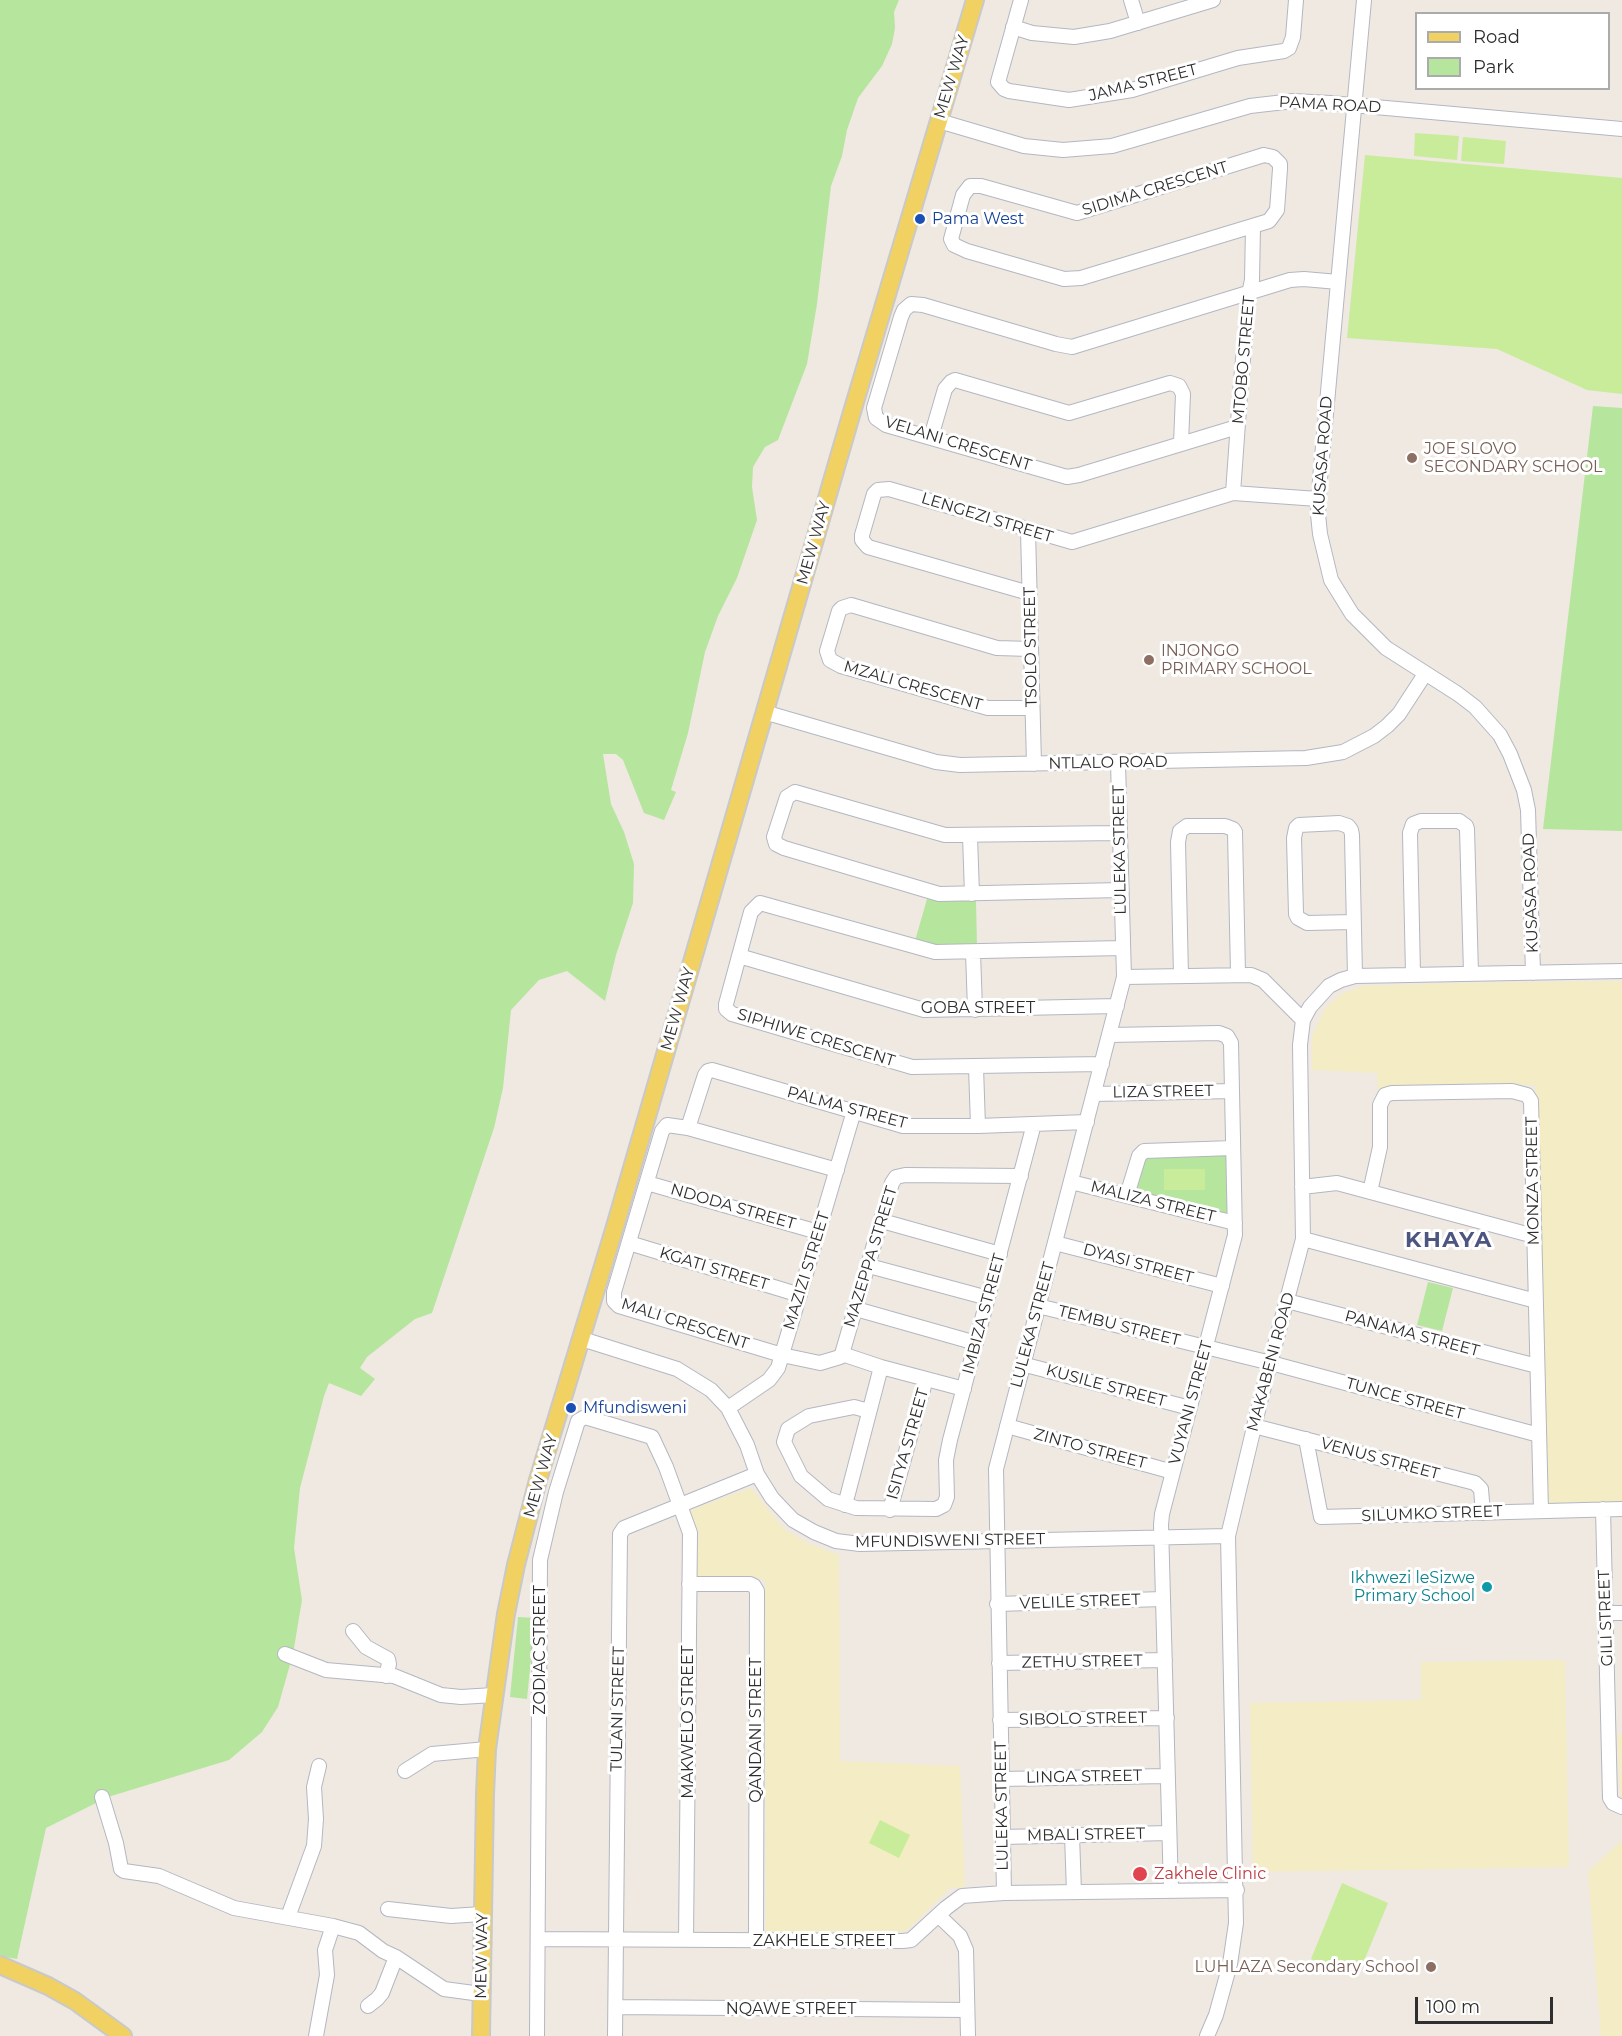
<!DOCTYPE html>
<html>
<head>
<meta charset="utf-8">
<style>
  body { margin:0 }
  #map { position:relative; width:1622px; height:2036px; overflow:hidden; background:#efe9e1; font-family:Montserrat,sans-serif }
  canvas { display:block }
  .legend { position:absolute; left:1415px; top:12px; width:195px; height:78px; box-sizing:border-box; background:#fff; border:2px solid #ababab; margin:0; padding:8px 10px; list-style:none; font-size:18px; color:#2e2e2e }
  .legend li { display:flex; align-items:center; gap:12px; height:30px }
  .legend b { width:30px; border:2px solid #ababab }
  .scale { position:absolute; left:1415px; top:1997px; width:138px; height:27px; box-sizing:border-box; border:3px solid #2e2e2e; border-top:0; padding-left:8px; font-size:18px; line-height:21px; white-space:nowrap; color:#2e2e2e; -webkit-text-stroke:4px #fff; paint-order:stroke }
</style>
</head>
<body>
<div id="map">
<canvas width="1622" height="2036"></canvas>
<ul class="legend">
<li><b style="height:8px;background:#f2d163"></b>Road</li>
<li><b style="height:16px;background:#b6e59e"></b>Park</li>
</ul>
<div class="scale">100 m</div>
</div>
<script>
const ctx = document.querySelector('canvas').getContext('2d');
ctx.lineJoin = 'round';
function fill(path, color) { ctx.fillStyle = color; ctx.fill(path, 'evenodd'); }
const poly = rows => new Path2D(rows.map(r => 'M' + r).join(''));
function strokePath(path, color, width, dash) { ctx.strokeStyle = color; ctx.lineWidth = width; ctx.lineCap = dash ? 'butt' : 'round'; ctx.setLineDash(dash || []); ctx.stroke(path); }
function label(font, color, halo, rows, align = 'center') {
  ctx.font = font + ' Montserrat,sans-serif'; ctx.lineWidth = 6; ctx.setLineDash([]); ctx.textBaseline = 'middle'; ctx.strokeStyle = halo; ctx.fillStyle = color; for (const [text, x, y, turn = 0] of rows) {
    ctx.save(); ctx.translate(x, y); ctx.rotate((+turn || 0) * Math.PI / 180); ctx.textAlign = isNaN(turn) ? turn : align; if (halo) ctx.strokeText(text, 0, 0); ctx.fillText(text, 0, 0); ctx.restore();
  }
}
const green = poly([
  [0,0,899,0,894,12,895,28,892,44,882,66,858,98,847,130,842,156,831,186,817,304,807,364,778,440,765,447,753,467,752,487,757,520,737,578,718,616,705,652,688,733,671,790,676,792,664,820,644,813,623,760,616,754,603,754,611,804,624,832,634,864,633,903,616,955,605,1001,567,971,539,980,511,1010,503,1088,494,1128,432,1313,415,1319,367,1357,360,1368,375,1379,361,1396,329,1383,324,1396,300,1488,294,1548,302,1600,293,1654,278,1707,262,1732,229,1760,108,1797,46,1828,17,1959,0,1956],
  [1593,406,1622,408,1622,831,1543,829],
  [927,899,976,901,977,946,940,947,915,941],
  [1223,1152,1229,1156,1230,1216,1135,1192,1142,1157],
  [1428,1282,1453,1288,1442,1331,1417,1325],
  [518,1617,535,1618,527,1699,510,1697]
]);
const sand = poly([
  [1622,981,1622,1503,1547,1506,1535,1085,1378,1089,1377,1073,1312,1070,1312,1036,1325,1008,1342,994,1363,986,1456,983],
  [751,1488,784,1529,809,1544,839,1555,840,1761,960,1766,965,1887,950,1888,906,1931,766,1932,765,1579,695,1578,699,1534,690,1510],
  [1565,1660,1569,1867,1253,1872,1250,1703,1421,1700,1421,1662],
  [1617,1734,1622,1734,1622,1800,1620,1796],
  [1622,1840,1622,2036,1601,2036,1588,1872]
]);
const pitch = poly([
  [1415,133,1459,136,1457,160,1414,156],
  [1463,137,1506,141,1504,164,1461,161],
  [1365,155,1622,178,1622,394,1587,390,1497,349,1347,338],
  [1164,1169,1205,1169,1205,1190,1164,1190],
  [880,1820,910,1835,899,1858,869,1843],
  [1342,1883,1388,1903,1357,1978,1311,1959]
]);
const minor = poly([
  [1021,0,998,82,1004,89,1009,91,1069,100,1132,90,1238,58,1284,51,1289,48,1293,37,1296,0],
  [1131,0,1138,23],
  [1364,0,1320,479,1318,514,1320,534,1331,580,1352,614,1386,648,1458,694,1475,707,1500,735,1510,754,1524,790,1528,810,1533,973],
  [1013,27,1032,33,1074,37,1110,31,1213,0],
  [939,121,1024,146,1063,150,1112,146,1250,106,1293,101,1330,103,1622,129],
  [1264,155,1273,157,1280,164,1280,169,1277,210,1269,221,1081,278,1064,279,967,251,954,245,951,239,963,195,970,186,981,186,1077,213,1264,155],
  [1237,427,1079,475,1067,477,886,425,876,418,874,408,901,317,904,310,911,304,923,305,1056,344,1072,347,1290,280,1304,279,1338,282],
  [931,437,945,389,951,382,955,380,1069,413,1170,383,1179,386,1183,394,1181,443],
  [1233,493,1241,381,1249,294,1252,280,1253,227],
  [1028,531,1034,764],
  [1029,593,868,547,862,540,862,535,874,494,878,490,889,489,1072,542,1233,493,1318,499],
  [1030,649,997,648,851,605,842,608,839,611,827,651,830,660,841,666,988,708,1032,708],
  [764,712,936,762,960,765,1306,758,1343,752,1374,736,1387,726,1399,714,1425,674],
  [1120,833,945,835,795,792,787,797,774,837,776,844,784,848,939,894,1121,890],
  [970,836,972,894],
  [1353,922,1307,923,1298,918,1296,914,1294,838,1296,828,1299,825,1339,823,1348,826,1351,830,1352,835,1355,976],
  [973,952,975,1010],
  [739,956,924,1010,1117,1006],
  [1413,974,1410,833,1413,824,1421,821,1459,821,1466,826,1467,829,1471,973],
  [1181,976,1178,842,1180,831,1187,826,1225,826,1233,829,1235,832,1238,974],
  [1124,977,1251,975,1263,980,1303,1020],
  [1109,1035,1219,1033,1227,1036,1231,1043,1235,1235,1162,1514,1161,1525,1171,1891],
  [1102,1064,912,1067,732,1014,726,1009,726,1004,751,912,760,903,935,952,1122,948],
  [976,1067,978,1126],
  [1094,1094,1232,1091],
  [688,1128,705,1075,708,1071,712,1070,903,1126,978,1126,1087,1122],
  [837,1170,688,1128,667,1125,662,1131,614,1292,614,1301,619,1306,782,1355,820,1363,840,1357,842,1354],
  [1071,1182,1235,1223],
  [647,1183,818,1232],
  [1302,1187,1337,1183,1534,1236],
  [1370,1192,1380,1147,1380,1105,1385,1095,1392,1093,1512,1091,1527,1095,1531,1101,1541,1511],
  [1127,1195,1139,1156,1144,1151,1233,1148],
  [882,1221,1000,1254],
  [1303,1239,1536,1301],
  [629,1243,800,1295],
  [1055,1243,1222,1286],
  [869,1266,988,1298],
  [1287,1301,1537,1366],
  [1038,1306,1271,1363,1539,1435],
  [856,1309,976,1343],
  [582,1339,677,1369,711,1390,728,1408,747,1445,757,1474,772,1498,793,1520,814,1532,836,1541,860,1544,1228,1536],
  [842,1354,892,1183,896,1177,905,1175,1021,1176],
  [842,1354,881,1367,964,1389],
  [1022,1364,1190,1408],
  [728,1408,769,1380,778,1368,854,1111],
  [869,1411,854,1407,809,1416,788,1429,784,1442,801,1476,828,1499,856,1508,936,1509,944,1505,947,1497,946,1460,950,1440,1034,1124],
  [1007,1426,1173,1472],
  [1254,1426,1475,1483,1481,1489,1483,1513],
  [1306,1439,1321,1517,1622,1509],
  [845,1505,881,1367],
  [1603,1509,1610,1798,1613,1803,1622,1807],
  [890,1510,926,1379],
  [689,1584,750,1584,754,1586,757,1591,756,1940],
  [997,1604,1163,1599],
  [1606,1613,1622,1613],
  [353,1631,366,1647,388,1659,389,1664,386,1676],
  [285,1654,326,1670,394,1676,441,1695,461,1697,494,1695],
  [999,1663,1165,1660],
  [1000,1720,1167,1718],
  [405,1771,432,1754,487,1749],
  [1001,1779,1167,1776],
  [102,1797,116,1843,121,1869,124,1871,159,1876,234,1908,333,1926,359,1933,383,1951,396,1957,444,1989,481,1994],
  [1072,1835,1074,1892],
  [1003,1837,1169,1833],
  [1004,1893,996,1469,1124,977,1118,763],
  [388,1909,451,1916,482,1914],
  [938,1915,960,1936,966,1950,968,2036],
  [288,1917,314,1846,316,1819,314,1787,319,1766],
  [538,1939,903,1941,911,1940,946,1908,962,1896,1004,1893,1237,1890],
  [368,2006,377,1999,382,1993,396,1957],
  [616,2007,967,2010],
  [316,2036,327,1975,325,1950,333,1926],
  [537,2036,540,1560,556,1492,578,1421,585,1417,652,1437,666,1467,690,1533,686,1940],
  [615,2036,620,1534,624,1528,757,1474],
  [1207,2036,1216,2015,1230,1964,1236,1923,1228,1536,1261,1398,1303,1239,1300,1045,1303,1020,1310,1007,1329,986,1341,980,1355,976,1622,971]
]);
const major = poly([
  [0,1965,48,1986,75,2001,123,2036],
  [481,2036,485,1794,487,1749,506,1614,516,1565,538,1480,614,1230,852,412,975,0]
]);
const markers = [
  [920,219,6,"#1a4fb4"],
  [1412,458,6,"#8d6e63"],
  [1149,660,6,"#8d6e63"],
  [571,1408,6,"#1a4fb4"],
  [1487,1587,6,"#0f9aa8"],
  [1140,1874,8,"#e0444e"],
  [1431,1967,6,"#8d6e63"]
];
const streetNames = [
  ["MEW WAY",952,77,-73],
  ["JAMA STREET",1143,83,-14],
  ["PAMA ROAD",1330,105,3],
  ["SIDIMA CRESCENT",1155,189,-17],
  ["MTOBO STREET",1244,360,-85],
  ["VELANI CRESCENT",958,444,17],
  ["KUSASA ROAD",1323,456,-86],
  ["LENGEZI STREET",987,518,17],
  ["MEW WAY",814,543,-74],
  ["TSOLO STREET",1031,647,-91],
  ["MZALI CRESCENT",913,686,16],
  ["NTLALO ROAD",1108,763,-1],
  ["LULEKA STREET",1120,850,-91],
  ["KUSASA ROAD",1531,893,-92],
  ["GOBA STREET",978,1008],
  ["MEW WAY",678,1009,-74],
  ["SIPHIWE CRESCENT",816,1038,17],
  ["LIZA STREET",1163,1092,-1],
  ["PALMA STREET",847,1108,15],
  ["MONZA STREET",1533,1181,-91],
  ["MALIZA STREET",1153,1202,14],
  ["NDODA STREET",733,1207,16],
  ["MAZEPPA STREET",871,1257,-73],
  ["DYASI STREET",1138,1264,15],
  ["KGATI STREET",714,1269,17],
  ["MAZIZI STREET",807,1271,-73],
  ["IMBIZA STREET",984,1314,-75],
  ["MALI CRESCENT",685,1324,18],
  ["LULEKA STREET",1033,1325,-75],
  ["TEMBU STREET",1119,1326,14],
  ["PANAMA STREET",1412,1334,15],
  ["MAKABENI ROAD",1271,1362,-75],
  ["KUSILE STREET",1106,1386,15],
  ["TUNCE STREET",1405,1399,15],
  ["VUYANI STREET",1191,1403,-75],
  ["ISITYA STREET",908,1444,-74],
  ["ZINTO STREET",1090,1449,15],
  ["VENUS STREET",1380,1459,15],
  ["MEW WAY",541,1476,-74],
  ["SILUMKO STREET",1432,1514,-2],
  ["MFUNDISWENI STREET",950,1541,-1],
  ["VELILE STREET",1080,1602,-2],
  ["GILI STREET",1606,1618,-92],
  ["ZODIAC STREET",540,1650,-90],
  ["ZETHU STREET",1082,1662,-1],
  ["TULANI STREET",618,1709,-89],
  ["SIBOLO STREET",1083,1719,-1],
  ["MAKWELO STREET",688,1722,-90],
  ["QANDANI STREET",756,1730,-90],
  ["LINGA STREET",1084,1777,-1],
  ["LULEKA STREET",1002,1806,-91],
  ["MBALI STREET",1086,1835,-1],
  ["ZAKHELE STREET",824,1941],
  ["MEW WAY",482,1956,-89],
  ["NQAWE STREET",791,2009]
];
const transitNames = [
  ["Pama West",932,219],
  ["Mfundisweni",583,1408]
];
const educationNames = [
  ["JOE SLOVO",1424,449],
  ["SECONDARY SCHOOL",1424,467],
  ["INJONGO",1161,651],
  ["PRIMARY SCHOOL",1161,669],
  ["LUHLAZA Secondary School",1419,1967,"right"]
];
const cultureNames = [
  ["Ikhwezi leSizwe",1475,1578],
  ["Primary School",1475,1596]
];
const healthNames = [
  ["Zakhele Clinic",1154,1874]
];
const districtNames = [
  ["KHAYA",1449,1241]
];
fill(green, '#b6e59e');
fill(sand, '#f3ecc5');
fill(pitch, '#c9ec9a');
strokePath(minor, '#b4b7c1', 16);
strokePath(major, '#c9c9c9', 20);
strokePath(minor, '#fff', 14);
strokePath(major, '#f2d163', 16);
for (const [x, y, r, color] of markers) { const dot = new Path2D(); dot.arc(x, y, r, 0, 2 * Math.PI); ctx.fillStyle = color; ctx.fill(dot); strokePath(dot, '#fff', 2); }
label('16px', '#2e2e2e', '#fff', streetNames);
label('16px', '#164399', '#fff', transitNames, 'left');
label('16px', '#785e54', '#fff', educationNames, 'left');
label('16px', '#0d838f', '#fff', cultureNames, 'right');
label('16px', '#be3a42', '#fff', healthNames, 'left');
ctx.letterSpacing = '1.5px';
label('bold 22px', '#4d5680', '#fff', districtNames);
ctx.letterSpacing = '0px';
</script>
</body>
</html>
